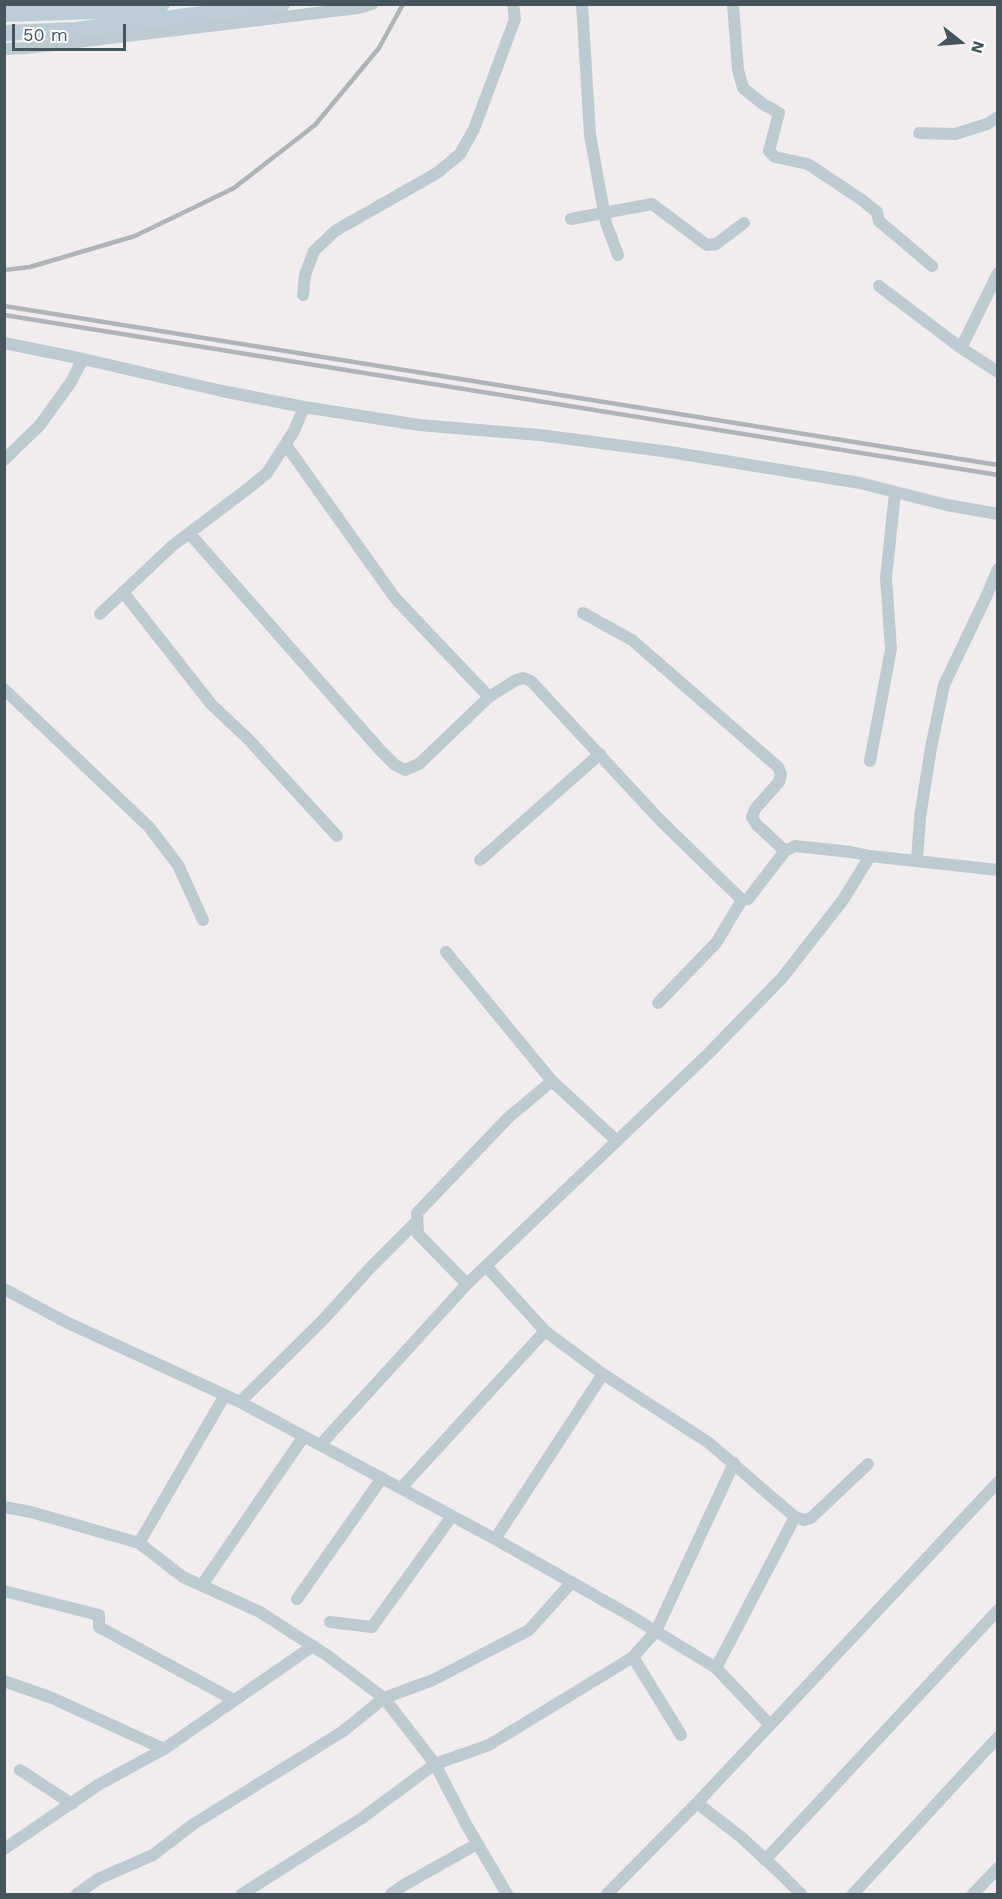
<!DOCTYPE html>
<html>
<head>
<meta charset="utf-8">
<style>
  body { margin:0 }
  #map { position:relative; width:1002px; height:1899px; overflow:hidden; background:#f1edee; font-family:"Work Sans",sans-serif }
  canvas { display:block }
  .frame { position:absolute; inset:0; border:6px solid #44555d; pointer-events:none }
  .north { position:absolute; left:930px; top:12px; width:60px; height:60px; -webkit-text-stroke:4px #fff; paint-order:stroke; rotate:107deg; font-size:16px; font-weight:700; line-height:24px; text-align:center; color:#44555d }
  .north::after { content:''; display:block; margin:auto; width:21px; height:27px; background:#44555d; clip-path:polygon(50% 0,100% 100%,50% 72%,0 100%) }
  .scale { position:absolute; left:12px; top:24px; width:114px; height:27px; box-sizing:border-box; border:3px solid #44555d; border-top:0; padding-left:8px; font-size:18px; line-height:21px; white-space:nowrap; color:#44555d; -webkit-text-stroke:4px #fff; paint-order:stroke }
</style>
</head>
<body>
<div id="map">
<canvas width="1002" height="1899"></canvas>
<div class="frame"></div>
<div class="north">N</div>
<div class="scale">50 m</div>
</div>
<script>
const ctx = document.querySelector('canvas').getContext('2d');
ctx.lineJoin = 'round';
const poly = rows => new Path2D(rows.map(r => 'M' + r).join(''));
function strokePath(path, color, width, dash) { ctx.strokeStyle = color; ctx.lineWidth = width; ctx.lineCap = dash ? 'butt' : 'round'; ctx.setLineDash(dash || []); ctx.stroke(path); }
const minor = poly([
  [582,4,590,135,606,223,618,255],
  [733,4,738,70,743,88,763,104,779,113,769,151,775,157,808,164,862,200,877,212,879,221,932,266],
  [4,49,27,48,358,8,372,4],
  [919,133,955,134,987,124,998,117],
  [571,219,652,204,707,245,716,244,744,223],
  [879,286,961,348,998,372],
  [303,295,305,275,314,251,335,231,437,173,460,154,474,129,515,19,513,4],
  [4,343,83,359,222,391,304,407,419,425,539,435,670,452,860,483,947,505,998,514],
  [961,348,998,273],
  [286,445,395,598,489,697],
  [4,460,40,425,71,382,83,359],
  [189,533,380,750,395,765,405,770,419,764,489,697,516,680,523,678,531,681,660,820,742,900,748,899,785,851,795,846,851,852,870,856],
  [123,592,211,704,249,740,337,836],
  [583,613,632,640,778,767,781,774,779,782,755,809,752,817,756,824,785,851],
  [100,614,172,546,250,487,267,473,294,431,304,407],
  [4,689,149,827,178,865,203,920],
  [870,761,891,649,886,578,895,493],
  [480,860,600,754],
  [917,861,920,817,931,748,944,685,986,597,998,569],
  [446,952,552,1081],
  [658,1003,716,943,742,900],
  [486,1266,545,1331,603,1374,709,1443,795,1517,804,1520,811,1518,868,1464],
  [467,1284,418,1234,417,1213,509,1117,552,1081,617,1141],
  [4,1289,66,1322,240,1402,495,1539,631,1616,716,1668,770,1725],
  [240,1402,323,1320,371,1267,417,1221],
  [321,1444,467,1284,709,1053,782,978,843,900,870,856,998,870],
  [401,1488,545,1331],
  [4,1507,31,1512,139,1543,183,1577,260,1612,328,1656,384,1698,435,1764,466,1824,507,1894],
  [495,1539,603,1374],
  [139,1543,225,1395],
  [202,1585,304,1436],
  [4,1591,99,1615,99,1627,234,1700],
  [297,1599,382,1478],
  [330,1622,372,1627,452,1516],
  [633,1657,681,1735],
  [716,1668,795,1517],
  [4,1681,52,1698,164,1749],
  [20,1770,72,1804],
  [697,1803,741,1837,781,1874,801,1894],
  [4,1849,98,1785,164,1749,313,1646],
  [765,1860,998,1610],
  [77,1894,98,1879,153,1855,192,1825,342,1732,384,1698,433,1680,529,1630,572,1582],
  [242,1894,362,1818,435,1764,489,1745,633,1657,656,1631,734,1463],
  [391,1894,404,1885,477,1844],
  [607,1894,697,1803,998,1482],
  [853,1894,998,1737],
  [973,1894,998,1868]
]);
const secondary = poly([
  [4,14,127,10,162,4],
  [4,33,76,30,282,4]
]);
const rail = poly([
  [4,270,30,267,135,236,234,188,315,125,379,48,403,4],
  [4,306,998,465],
  [4,315,998,475]
]);
strokePath(minor, '#bccbd2', 12);
strokePath(secondary, '#bccdd7', 16);
strokePath(rail, '#afb4b9', 4.5);
</script>
</body>
</html>
